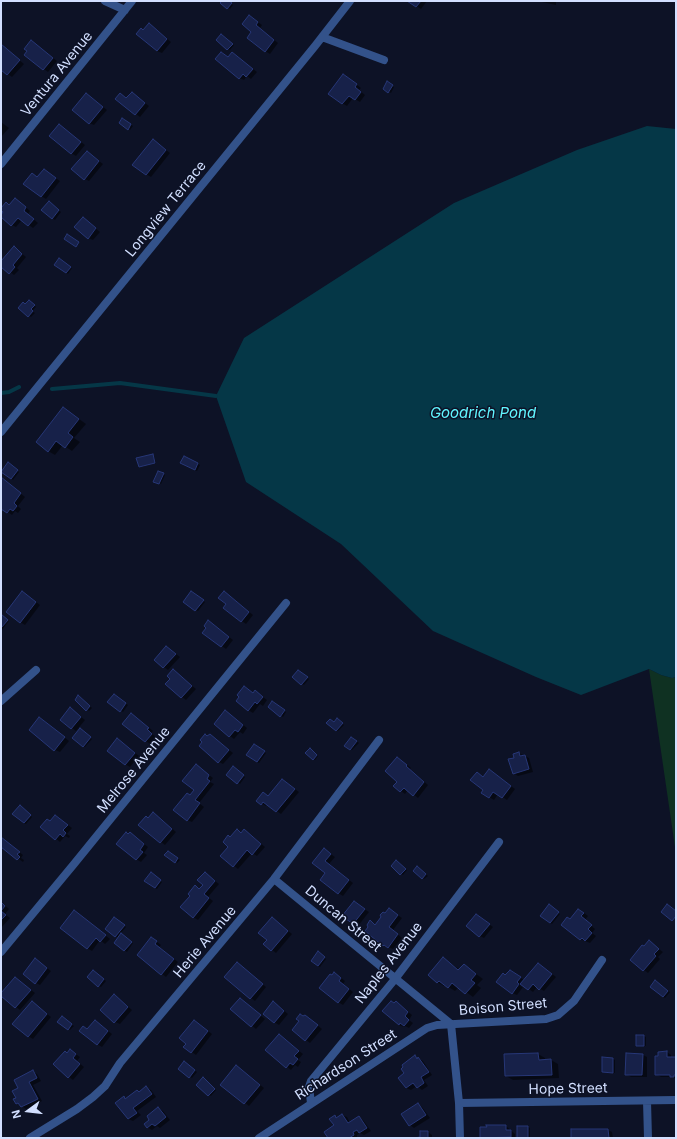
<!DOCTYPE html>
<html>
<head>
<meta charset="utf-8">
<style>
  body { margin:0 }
  #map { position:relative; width:677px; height:1139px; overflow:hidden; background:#0d1226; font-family:Inter,sans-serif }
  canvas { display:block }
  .frame { position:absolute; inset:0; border:2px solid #d2dfff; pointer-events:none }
  .north { position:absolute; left:8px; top:1091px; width:40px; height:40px; -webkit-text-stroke:3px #0d1226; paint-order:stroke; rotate:255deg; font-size:11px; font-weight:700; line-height:16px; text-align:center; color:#d2dfff }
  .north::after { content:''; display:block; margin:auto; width:14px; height:18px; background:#d2dfff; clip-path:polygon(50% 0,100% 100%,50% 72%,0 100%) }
</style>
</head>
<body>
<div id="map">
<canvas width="677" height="1139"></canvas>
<div class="frame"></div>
<div class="north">N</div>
</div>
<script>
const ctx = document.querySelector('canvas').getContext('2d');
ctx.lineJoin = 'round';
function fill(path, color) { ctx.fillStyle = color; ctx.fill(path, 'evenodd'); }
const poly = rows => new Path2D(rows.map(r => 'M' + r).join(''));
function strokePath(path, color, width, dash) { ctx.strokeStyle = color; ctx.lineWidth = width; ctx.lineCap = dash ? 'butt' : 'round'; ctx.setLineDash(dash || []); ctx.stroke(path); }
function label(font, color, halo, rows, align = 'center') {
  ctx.font = font + ' Inter,sans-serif'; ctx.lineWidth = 3; ctx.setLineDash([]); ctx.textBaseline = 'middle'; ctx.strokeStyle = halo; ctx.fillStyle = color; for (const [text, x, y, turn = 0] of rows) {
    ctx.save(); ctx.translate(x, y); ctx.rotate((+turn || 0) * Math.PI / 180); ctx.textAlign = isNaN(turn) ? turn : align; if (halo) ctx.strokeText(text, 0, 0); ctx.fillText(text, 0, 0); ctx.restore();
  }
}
const green = poly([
  [649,669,661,675,672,678,676,677,676,854]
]);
const water = poly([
  [647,126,676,129,676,677,672,678,661,675,649,669,581,695,536,677,433,631,341,544,246,482,216,396,244,338,454,203,577,150]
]);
const shadow = poly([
  [223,1,229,1,233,5,230,9,222,3],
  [409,1,427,1,421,9],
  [537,1,556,1,556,5],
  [254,19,262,25,260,28,278,43,270,54,265,51,253,32],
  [153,27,171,42,162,53,157,51,144,31],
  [224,36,234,45,230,50,217,40],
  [31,41,57,61,48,72,25,55,28,51],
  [1,45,24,64,12,77,1,69],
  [222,53,229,58,233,53,257,72,251,79,247,76,244,80,239,78],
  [344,75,361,88,359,90,365,95,360,102,353,98,347,106,342,103],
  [388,83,394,87,391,93,384,89],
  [132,93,149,106,140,117,136,114,127,99],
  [87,94,107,110,94,125,89,123],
  [123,120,133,126,130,130,120,123],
  [1,122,9,128,1,137],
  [59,125,85,145,76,156,71,153],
  [157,143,170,153,151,177,146,174],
  [87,152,103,164,89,181,85,179],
  [48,173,60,181,46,199,41,196,38,178],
  [20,202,30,211,28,214,38,223,33,228,22,220,16,227,12,225,5,211,6,203,10,206],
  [51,204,61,212,55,220,43,210],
  [87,221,100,232,93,240,88,238],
  [14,247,26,257,17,268,19,270,14,275,1,265,1,262],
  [60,260,72,268,68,274,66,272],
  [31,302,36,307,32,311,35,313,31,317,19,308],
  [64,408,86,424,74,438,80,442,72,451,63,445,55,455,48,451],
  [152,455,154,456,156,463,141,467,139,466],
  [184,458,200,465,197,471,182,463],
  [10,464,19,472,13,480,11,478],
  [158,472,165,475,161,484,155,481],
  [1,479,6,481,25,497,18,506,21,509,18,513,15,511,12,515,1,507],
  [193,593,205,602,198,611,184,602],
  [27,595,40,605,25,625,20,622],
  [229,595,253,615,246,624,224,608,227,604],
  [1,614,9,621,2,630,1,630],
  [213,624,233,640,226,649,204,633],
  [171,650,180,657,168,670,155,660],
  [173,670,196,689,186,700,182,697,171,679],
  [300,672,309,679,304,685,293,677],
  [245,687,253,693,259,694,267,700,263,706,260,704,253,713,248,710],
  [116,696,128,705,123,712,109,702],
  [81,698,92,708,89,711,76,699],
  [273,702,286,712,283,717,269,707],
  [71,709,85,720,76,731,72,728],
  [230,714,247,728,243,734,240,732,234,739,230,736],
  [136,717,153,731,151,733,156,737,150,744,124,724],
  [339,720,344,725,338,731,336,730,334,723],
  [44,721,69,741,60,752,55,750],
  [82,731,92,739,85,747,83,746],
  [210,735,233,753,223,764,219,762,203,742],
  [354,739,359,743,352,750,346,745],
  [122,742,139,756,130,767,125,764],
  [254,745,266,753,259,763,247,754],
  [312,750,318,756,315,760,313,759],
  [519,753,529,758,533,772,518,776,513,773,515,758],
  [398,758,411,768,410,769,428,785,418,798,408,790,405,794,401,791,398,782],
  [196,765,213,778,210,782,214,784,199,803,204,807,192,822,187,820,190,795,195,789],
  [235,769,245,777,240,784,227,775],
  [494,773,515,789,507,800,498,794,494,800,489,797,484,778],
  [287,783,299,792,281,814,267,804,266,806,257,801,269,797],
  [22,808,32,817,26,824,24,823],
  [56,816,72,828,67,834,70,836,69,838,65,836,60,842,42,827,50,822],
  [158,816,176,832,165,845,139,825,149,819],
  [237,830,242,833,249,833,265,847,257,856,252,853,238,869,222,856,229,846,231,838],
  [130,833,148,847,144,853,147,855,141,862,136,859,129,835],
  [1,837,23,855,21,858,24,860,23,862,1,846],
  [168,852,180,860,177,863,166,855],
  [328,852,335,857,329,864,353,883,343,896,338,893,326,873,314,863],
  [398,862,407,870,403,875,392,866],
  [419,868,428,876,424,879,423,878],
  [205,873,219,884,208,897,213,901,198,920,193,917,192,896,196,887,200,889,204,885],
  [153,875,162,882,157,889,146,881],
  [1,902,9,909,5,914,10,918,1,928],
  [358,905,369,912,358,926,344,916],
  [551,907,560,914,552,924,541,915],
  [389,909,402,918,393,930,402,938,393,949,383,945,370,922,376,925],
  [583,912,588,916,585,920,595,929,592,933,596,936,590,943,580,939,570,920],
  [79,914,110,939,105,944,100,940,92,951,87,948],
  [477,915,493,927,484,938,480,936],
  [116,919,126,927,120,934,133,943,127,952,115,943,119,938,106,929],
  [276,921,292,934,276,953,265,944,268,940],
  [156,941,161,945,159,947,178,962,166,977,138,955],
  [649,942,663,952,658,957,660,959,648,973,631,960],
  [320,954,326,959,320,967,318,966],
  [443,958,460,970,464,965,483,979,477,985,481,988,473,997,459,987,455,991,445,985,444,986,437,982],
  [35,959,51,971,40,985,36,983],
  [539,964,556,977,544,991,537,987,533,992,522,984,520,986,523,987,517,995,512,993,506,976,515,974,524,980],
  [241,966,266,987,255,1001,251,998],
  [95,972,106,981,101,987,99,986],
  [339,976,345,981,343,984,353,992,343,1005,338,1002],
  [16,978,35,993,20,1010,1,995],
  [657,983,670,992,665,998,651,987],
  [118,998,132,1010,120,1024,115,1022],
  [240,999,265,1019,256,1029,232,1009],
  [36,1005,51,1017,33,1039,28,1036],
  [278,1005,288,1014,279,1025,274,1022],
  [400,1005,412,1015,409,1020,413,1023,409,1028,405,1026,404,1027,399,1025],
  [304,1017,309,1018,322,1029,310,1043,306,1040,301,1021],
  [64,1019,74,1026,70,1030,68,1029],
  [95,1021,112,1034,102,1047,97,1044,88,1030],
  [199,1024,212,1034,196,1055,185,1047],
  [279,1035,303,1054,298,1060,301,1062,298,1067,295,1065,291,1070,266,1050],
  [644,1036,646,1037,646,1046,637,1045],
  [70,1050,80,1057,77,1061,84,1067,73,1080,69,1077,67,1054],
  [667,1052,671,1055,671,1058,676,1058,676,1079,671,1077,661,1077,656,1074],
  [538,1054,545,1058,545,1061,551,1060,558,1064,559,1078,513,1080,506,1076,505,1055],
  [643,1055,647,1057,647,1077,631,1077,626,1074],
  [415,1057,423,1061,432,1075,424,1080,428,1086,422,1090,417,1086,411,1090,406,1088,405,1074],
  [613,1059,615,1060,615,1073,603,1072],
  [186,1064,197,1072,192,1078,179,1069],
  [241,1069,264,1088,249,1106,222,1085],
  [33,1072,37,1074,41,1081,33,1085,42,1101,26,1109,17,1103,17,1098,20,1088],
  [205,1080,216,1090,211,1096,209,1095],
  [146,1088,151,1090,156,1097,137,1111,141,1115,133,1121,128,1119,124,1098,126,1099,140,1093],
  [418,1104,422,1107,430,1118,414,1128,410,1125],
  [158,1108,163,1111,170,1120,160,1128,157,1126,152,1130,147,1127],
  [342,1115,347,1117,350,1123,359,1117,363,1120,371,1131,364,1135,360,1133,357,1135,357,1138,330,1138,335,1126,335,1117,337,1118],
  [487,1126,506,1126,515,1134,515,1138,482,1138],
  [528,1127,530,1128,530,1138,518,1138],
  [608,1130,612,1132,613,1138,572,1138],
  [428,1132,432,1135,432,1138,421,1138]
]);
const stream = poly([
  [52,389,120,383,216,396],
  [1,393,9,392,19,387]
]);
const building = poly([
  [222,1,229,1,232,3,227,9,220,3,222,1],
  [407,1,421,1,416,7,407,1],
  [249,15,258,22,256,25,274,40,265,52,247,38,251,32,242,24,249,15],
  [149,23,167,39,157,51,136,34,141,28,143,30,149,23],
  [221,34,233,44,227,50,216,40,221,34],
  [31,40,53,58,43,70,24,55,27,51,24,49,31,40],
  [1,44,20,60,7,75,1,70,1,44],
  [221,52,228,57,232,52,253,69,246,77,243,74,239,79,215,59,221,52],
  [343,74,357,84,355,87,361,92,355,100,349,96,342,104,328,94,343,74],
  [387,81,393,85,388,93,383,89,387,81],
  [132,92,145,103,135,115,115,99,120,93,126,98,132,92],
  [86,93,103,107,89,124,72,110,86,93],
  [122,118,131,124,128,130,119,123,122,118],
  [59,124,81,142,71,154,49,136,59,124],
  [153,139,166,150,146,175,132,165,153,139],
  [87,151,99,161,84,180,71,169,87,151],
  [44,169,56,178,41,197,23,184,32,173,37,177,44,169],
  [15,198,26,207,24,211,34,219,28,226,18,218,11,226,1,217,1,215,3,212,1,210,1,208,6,202,9,205,15,198],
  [49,201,59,210,52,219,41,210,49,201],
  [83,217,96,228,88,239,74,227,83,217],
  [67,234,79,242,76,247,64,239,67,234],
  [14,246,22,254,13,265,15,267,9,274,1,267,1,261,14,246],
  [59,258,71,267,66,273,54,265,59,258],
  [29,300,35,305,31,309,33,311,28,317,18,308,23,302,25,304,29,300],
  [63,407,79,419,68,433,73,437,65,448,56,441,48,452,36,442,63,407],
  [153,454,155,463,139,467,136,458,153,454],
  [184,456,198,463,195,470,180,463,184,456],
  [8,462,18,470,11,479,1,472,8,462],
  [158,471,164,473,159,484,153,482,158,471],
  [1,477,21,493,14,503,17,506,13,511,10,509,7,513,1,509,1,477],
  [22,591,36,602,20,623,6,612,22,591],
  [191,591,204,600,195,611,183,602,191,591],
  [224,591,249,612,241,622,223,608,226,604,218,598,224,591],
  [1,614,8,620,1,628,1,614],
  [208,620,229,637,221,647,202,633,206,628,204,626,208,620],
  [166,646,176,654,163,668,154,660,166,646],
  [173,669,192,686,181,698,165,684,170,679,167,676,173,669],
  [298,670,308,677,301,685,292,677,298,670],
  [244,686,253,693,255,690,263,697,257,704,255,702,248,711,236,701,239,697,237,695,244,686],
  [114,694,126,703,120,712,107,702,114,694],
  [78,695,90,706,86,711,75,700,78,695],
  [272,701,285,710,280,717,268,707,272,701],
  [70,707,81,717,71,729,60,720,70,707],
  [225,710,243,725,238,732,235,730,229,737,214,724,225,710],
  [131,713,149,728,147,729,152,734,145,742,122,724,131,713],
  [39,717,65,737,54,751,29,730,39,717],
  [337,718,343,723,336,731,326,723,330,719,334,722,337,718],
  [80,728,91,737,83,747,72,738,80,728],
  [205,734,207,736,210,734,229,750,218,763,199,746,202,742,200,740,205,734],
  [351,737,357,741,350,750,344,746,351,737],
  [117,738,135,753,125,765,107,751,117,738],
  [254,744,265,751,257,762,246,755,254,744],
  [310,748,317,755,313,760,305,753,310,748],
  [519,752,520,756,525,755,529,769,513,774,508,759,514,758,513,754,519,752],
  [397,757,407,765,406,766,424,782,413,796,404,788,400,792,393,786,397,782,385,771,397,757],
  [196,764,209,775,207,779,210,781,195,800,200,803,187,821,173,810,187,793,190,795,194,790,182,781,196,764],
  [233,766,244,775,237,784,226,775,233,766],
  [489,769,511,786,502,798,493,792,489,798,481,793,483,790,470,780,477,772,483,777,489,769],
  [282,779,295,789,276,812,263,802,261,805,256,801,263,792,268,796,282,779],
  [20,805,31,815,24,823,12,814,20,805],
  [153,812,172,829,160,843,138,825,146,816,148,818,153,812],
  [55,815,68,825,63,830,66,833,63,837,60,834,55,840,40,827,47,819,50,821,55,815],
  [237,829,241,833,244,829,261,844,252,855,247,850,233,867,220,856,228,847,223,842,228,835,230,837,237,829],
  [126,832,128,834,130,832,144,844,140,850,143,852,136,860,116,844,126,832],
  [1,837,20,852,17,854,20,857,17,860,1,847,1,837],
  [324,848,331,854,325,861,349,880,338,894,320,880,325,873,312,863,324,848],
  [168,851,178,858,175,863,164,855,168,851],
  [396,860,406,869,400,875,391,866,396,860],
  [417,866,426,874,422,879,413,871,417,866],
  [151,872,161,880,155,888,144,881,151,872],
  [205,872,215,881,204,894,209,898,193,918,180,907,190,896,188,894,195,885,199,889,203,885,197,880,205,872],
  [354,901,365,909,353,924,342,916,354,901],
  [1,902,5,906,1,911,6,915,1,920,1,902],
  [549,904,559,912,550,923,540,916,549,904],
  [667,904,676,911,676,916,672,921,661,912,667,904],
  [389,908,398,915,389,927,398,934,388,948,384,945,383,946,365,931,368,927,367,925,370,920,375,925,381,917,380,915,383,912,385,913,389,908],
  [578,909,584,913,581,916,592,925,588,929,592,933,585,941,582,938,580,940,561,925,567,917,570,919,578,909],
  [74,910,106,935,100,942,96,938,87,949,60,928,74,910],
  [476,914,490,924,479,937,466,926,476,914],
  [114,917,125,925,115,937,105,929,114,917],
  [272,917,288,931,271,951,263,944,267,940,258,933,272,917],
  [121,933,132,942,124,951,114,943,121,933],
  [151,937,157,941,155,944,174,959,161,975,137,955,151,937],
  [649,940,659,949,654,954,656,956,643,971,630,960,642,945,644,946,649,940],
  [318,951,325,957,318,966,311,961,318,951],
  [443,957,458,970,464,964,476,974,471,980,475,983,465,994,452,983,448,988,439,981,437,983,428,975,443,957],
  [35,958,47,968,35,984,23,974,35,958],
  [237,962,263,984,250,999,224,977,237,962],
  [538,963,552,974,539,990,533,984,528,990,520,984,538,963],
  [93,970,104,979,98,987,87,977,93,970],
  [510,970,521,977,517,982,519,984,512,994,496,982,503,973,505,975,510,970],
  [334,972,341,978,339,981,349,989,338,1003,319,988,330,974,332,975,334,972],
  [15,977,31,990,15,1008,1,996,1,993,15,977],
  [655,980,668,991,663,997,650,987,655,980],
  [114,994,128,1007,114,1023,100,1010,114,994],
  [240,998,261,1015,251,1027,230,1009,240,998],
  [32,1001,47,1014,28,1037,12,1024,32,1001],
  [273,1001,284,1011,274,1023,263,1014,273,1001],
  [391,1001,394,1003,396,1001,408,1012,405,1016,409,1020,404,1026,400,1023,399,1025,382,1011,391,1001],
  [300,1014,303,1016,305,1015,318,1025,305,1041,292,1030,299,1021,296,1019,300,1014],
  [62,1016,72,1024,68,1030,57,1022,62,1016],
  [95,1020,108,1031,97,1045,79,1031,83,1026,87,1029,95,1020],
  [194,1020,208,1031,191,1053,183,1047,186,1044,179,1038,194,1020],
  [279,1034,299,1051,294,1056,298,1059,293,1065,290,1063,286,1068,265,1050,279,1034],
  [636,1035,644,1035,644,1046,636,1046,636,1035],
  [70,1049,76,1054,73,1058,80,1064,68,1078,53,1064,65,1051,67,1053,70,1049],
  [667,1051,667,1057,676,1057,676,1075,674,1075,674,1077,670,1077,670,1075,655,1075,655,1056,658,1056,658,1052,667,1051],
  [538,1053,539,1060,551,1059,552,1075,505,1076,504,1054,538,1053],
  [626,1053,643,1054,642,1075,625,1075,626,1053],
  [415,1055,417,1059,418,1057,429,1072,421,1077,424,1083,417,1088,413,1083,406,1088,398,1078,404,1073,401,1069,403,1067,402,1065,415,1055],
  [602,1057,613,1058,613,1073,602,1072,602,1057],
  [184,1061,195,1070,189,1078,178,1069,184,1061],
  [236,1065,260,1085,244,1104,220,1085,236,1065],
  [33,1070,37,1078,29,1082,38,1099,21,1107,18,1103,16,1104,13,1099,16,1098,12,1091,18,1088,14,1080,33,1070],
  [203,1077,215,1089,208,1096,196,1085,203,1077],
  [146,1086,152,1094,133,1108,137,1113,128,1119,115,1103,124,1096,125,1099,137,1090,139,1092,146,1086],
  [418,1103,426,1115,409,1126,401,1114,418,1103],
  [158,1107,166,1117,155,1126,152,1124,147,1128,144,1124,149,1120,147,1116,158,1107],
  [342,1114,348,1123,359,1116,367,1128,359,1133,357,1130,353,1132,354,1135,349,1138,328,1138,324,1132,334,1125,329,1119,335,1115,336,1118,342,1114],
  [486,1125,506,1125,506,1130,511,1130,511,1137,480,1138,480,1127,487,1127,486,1125],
  [517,1126,528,1126,528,1138,517,1138,517,1126],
  [571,1129,608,1129,609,1138,571,1138,571,1129],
  [420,1131,428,1131,428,1138,414,1138,420,1137,420,1131]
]);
const street = poly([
  [105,1,125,10],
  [322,37,384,60],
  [1,164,132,1],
  [1,432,315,46,350,1],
  [1,701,36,670],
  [274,879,451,1024],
  [1,952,74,864,286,603],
  [451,1024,459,1103,460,1138],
  [647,1101,648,1138],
  [311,1103,309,1087,311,1081,395,979,499,842],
  [459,1103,676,1100],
  [30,1138,77,1109,93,1097,105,1086,120,1063,274,879,379,740],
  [259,1138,427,1028,437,1025,546,1019,558,1015,574,1001,602,960]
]);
const streetNames = [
  ["Ventura Avenue",57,74,-51],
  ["Longview Terrace",166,209,-51],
  ["Melrose Avenue",134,770,-51],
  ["Duncan Street",343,919,40],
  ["Herie Avenue",205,942,-50],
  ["Naples Avenue",389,963,-52],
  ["Boison Street",503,1007,-5],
  ["Richardson Street",346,1065,-33],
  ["Hope Street",568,1089,-1]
];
const waterNames = [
  ["Goodrich Pond",483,413]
];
fill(green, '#0f3122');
fill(water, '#053747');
fill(shadow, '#0007');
strokePath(stream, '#053747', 4);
fill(building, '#172149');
strokePath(building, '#273777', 1);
strokePath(street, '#33528a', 8);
label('14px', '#d2dfff', '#0d1226', streetNames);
label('italic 15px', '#60f5ff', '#0d1226', waterNames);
</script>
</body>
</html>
